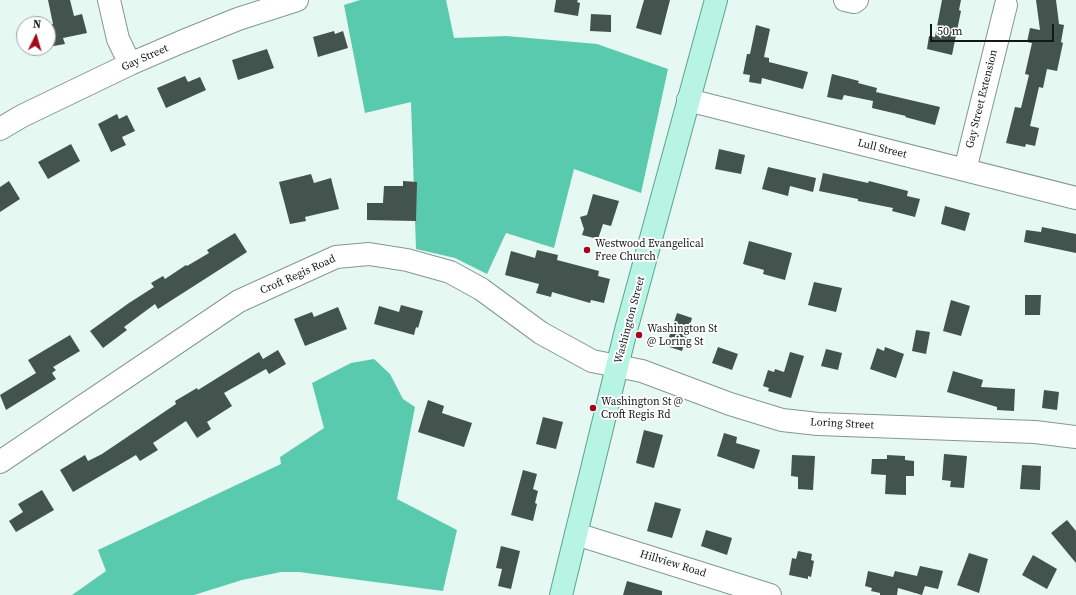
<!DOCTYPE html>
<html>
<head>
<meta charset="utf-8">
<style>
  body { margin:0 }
  #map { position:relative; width:1076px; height:595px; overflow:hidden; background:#e5f8f2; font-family:"Source Serif 4",serif }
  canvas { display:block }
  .north { position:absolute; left:16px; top:16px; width:40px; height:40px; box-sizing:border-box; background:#fff; border:1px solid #a0a3a2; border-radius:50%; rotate:5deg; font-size:11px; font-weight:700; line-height:16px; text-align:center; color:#111816 }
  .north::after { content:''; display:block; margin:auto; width:14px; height:18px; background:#a30719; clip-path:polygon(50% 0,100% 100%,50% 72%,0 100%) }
  .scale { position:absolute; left:930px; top:24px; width:124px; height:18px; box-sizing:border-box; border:2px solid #111816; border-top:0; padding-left:5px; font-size:12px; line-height:14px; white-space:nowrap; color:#111816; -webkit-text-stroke:3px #fff; paint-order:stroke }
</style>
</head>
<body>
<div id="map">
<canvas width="1076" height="595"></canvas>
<div class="north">N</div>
<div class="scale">50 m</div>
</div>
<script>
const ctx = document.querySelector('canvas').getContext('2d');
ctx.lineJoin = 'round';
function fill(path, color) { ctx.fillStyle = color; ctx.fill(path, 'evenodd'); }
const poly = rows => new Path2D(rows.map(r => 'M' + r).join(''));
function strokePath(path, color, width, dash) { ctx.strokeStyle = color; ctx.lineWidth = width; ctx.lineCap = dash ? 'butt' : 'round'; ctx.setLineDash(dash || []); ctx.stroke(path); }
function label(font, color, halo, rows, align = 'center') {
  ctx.font = font + ' "Source Serif 4",serif'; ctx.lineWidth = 4; ctx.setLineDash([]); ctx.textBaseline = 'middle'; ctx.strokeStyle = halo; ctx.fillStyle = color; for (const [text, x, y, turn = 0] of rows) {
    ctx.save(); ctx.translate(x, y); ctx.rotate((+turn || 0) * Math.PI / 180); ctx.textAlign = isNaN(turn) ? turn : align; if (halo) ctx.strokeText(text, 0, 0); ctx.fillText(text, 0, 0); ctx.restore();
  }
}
const forest = poly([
  [360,0,446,0,454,38,506,36,597,44,668,69,641,193,574,169,554,248,506,233,487,274,455,258,416,249,411,102,365,113,344,5],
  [374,359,390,374,403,399,415,407,397,499,457,530,443,591,299,572,281,572,242,580,194,595,72,595,106,571,98,550,281,464,280,457,324,428,312,383,351,363]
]);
const building = poly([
  [48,0,70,0,74,16,82,14,87,33,63,38,65,44,48,47,48,26,53,24],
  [556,0,578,0,577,2,580,3,578,16,554,12],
  [644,0,670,0,661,35,636,28],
  [942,0,961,0,959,10,961,11,952,55,927,49,929,36,935,37],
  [1036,0,1056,0,1059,24,1064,25,1061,42,1063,43,1057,71,1047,69,1043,88,1039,87,1030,126,1039,128,1035,146,1026,144,1025,147,1006,143,1015,107,1021,108,1029,75,1025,74,1032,43,1027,42,1030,28,1040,30],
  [591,14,611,15,611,32,590,31],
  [756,25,770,29,764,57,769,58,769,62,808,72,803,89,762,78,761,84,749,82,750,75,743,74,747,54,750,54],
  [334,31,335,34,343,31,348,48,318,57,313,37],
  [267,49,274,68,238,80,232,60],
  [832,74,859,81,858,83,877,88,876,92,940,107,935,125,905,117,906,116,872,108,873,101,844,95,842,100,827,97],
  [185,76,188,82,200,77,206,90,166,108,157,88],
  [117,114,119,119,127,115,135,131,122,137,126,145,111,152,98,124],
  [71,144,80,161,48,179,38,162],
  [719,149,745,155,741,174,715,169],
  [768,167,816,178,813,192,790,186,788,196,762,189],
  [823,173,868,183,869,181,908,191,907,196,920,199,915,217,892,211,893,208,858,201,858,199,819,191],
  [311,174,314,183,331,178,339,209,305,217,306,221,290,224,279,182],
  [9,181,20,199,0,212,0,187],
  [403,181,417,182,416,221,367,220,367,203,383,203,384,186,403,186],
  [593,194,619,201,611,226,603,224,598,239,582,235,584,229,580,217,587,215],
  [945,206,970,213,965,231,941,224],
  [1042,227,1076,234,1076,253,1024,242,1026,230,1041,232],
  [235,233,247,252,158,309,155,304,124,327,127,330,103,348,90,331,129,303,154,287,151,283,163,276,165,279,186,265,187,266,209,253,207,250],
  [749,241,792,253,785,280,763,274,764,270,743,264],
  [537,250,558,255,557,260,599,271,598,276,610,279,604,303,591,300,590,303,552,292,551,297,536,293,539,284,505,275,511,251,535,258],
  [814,282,842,288,836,312,808,305],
  [1025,295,1041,295,1040,315,1025,315],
  [951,300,970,306,961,336,943,331],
  [401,305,423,311,418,328,416,327,414,335,374,324,379,306,399,312],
  [338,307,347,329,305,346,294,319,312,312,314,317],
  [677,313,692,318,682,351,666,346],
  [916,330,930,332,926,354,912,351],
  [70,335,80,351,53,367,56,370,52,373,56,379,6,410,0,395,36,373,28,360],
  [718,347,738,354,732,370,712,363],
  [885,347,904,354,896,378,870,369,877,348,884,351],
  [826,349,842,353,838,370,821,366],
  [278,350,286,364,269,374,266,369,224,393,232,406,207,422,211,429,197,438,186,421,153,443,158,450,140,461,136,455,73,492,60,470,85,455,88,461,102,454,176,404,175,401,197,388,198,390,259,352,263,359],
  [790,352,804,356,791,398,768,391,769,388,763,386,768,370,774,372,775,369,784,372],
  [953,371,983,380,981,387,1015,389,1014,411,997,410,997,407,947,392],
  [1044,390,1059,392,1057,410,1042,408],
  [428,400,444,406,442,413,472,423,464,447,418,432],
  [543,417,563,422,556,449,536,444],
  [644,430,663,435,654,468,636,463],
  [724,433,737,437,736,443,760,450,754,469,717,456],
  [944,454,967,456,964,488,950,487,951,481,942,480],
  [792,455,815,456,813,490,798,489,798,477,791,476],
  [887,455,905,456,905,460,914,461,914,476,906,476,906,495,885,494,886,475,871,474,872,459,887,459],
  [1022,465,1041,466,1040,490,1020,489],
  [523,470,537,474,533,489,538,491,535,503,537,504,533,521,511,515],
  [42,490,54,510,16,532,9,521,23,512,18,504],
  [655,502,681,509,672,538,647,531],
  [1067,520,1076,531,1076,563,1051,533],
  [706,530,732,538,727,555,701,546],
  [501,546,520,551,511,589,498,586,502,569,496,568],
  [798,551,812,554,811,560,814,561,811,577,808,576,808,579,789,575,792,558,796,559],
  [969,553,988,559,979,593,957,585],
  [1033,555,1057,569,1047,589,1022,575],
  [920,566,943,571,938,589,925,586,922,595,898,588,897,595,880,595,880,593,871,591,872,588,865,586,868,571,893,577,895,571,917,576],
  [627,581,662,591,662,595,623,595]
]);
const minor = poly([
  [109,0,118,39,130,64],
  [845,0,854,2,857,0],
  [688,100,1076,198],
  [0,129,22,116,130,64,181,42,238,19,297,0],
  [965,170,1006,5],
  [0,462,239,301,336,257,369,254,407,260,450,272,481,289,541,333,592,361,642,371,730,404,782,420,818,424,1035,432,1076,437],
  [576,534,770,595]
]);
const major = poly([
  [561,595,626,330,716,0]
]);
const markers = [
  [587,250,4,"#a30719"],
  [639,335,4,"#a30719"],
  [593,408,4,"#a30719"]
];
const streetNames = [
  ["Gay Street",145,58,-24],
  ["Gay Street Extension",982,99,-76],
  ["Lull Street",882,149,14],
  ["Croft Regis Road",298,275,-24],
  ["Washington Street",630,320,-75],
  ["Loring Street",842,424,3],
  ["Hillview Road",673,564,17]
];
const poiNames = [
  ["Westwood Evangelical",595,244],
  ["Free Church",595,257],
  ["Washington St",647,329],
  ["@ Loring St",647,342],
  ["Washington St @",601,402],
  ["Croft Regis Rd",601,415]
];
fill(forest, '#5acaaf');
fill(building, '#43534e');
strokePath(minor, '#859792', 24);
strokePath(major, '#5ea290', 24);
strokePath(minor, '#fff', 22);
strokePath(major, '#b7f4e4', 22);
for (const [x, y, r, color] of markers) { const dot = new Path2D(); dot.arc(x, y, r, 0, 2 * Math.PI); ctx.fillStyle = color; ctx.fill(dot); strokePath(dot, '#fff', 1.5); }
label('11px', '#111816', '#fff', streetNames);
label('11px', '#111816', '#fff', poiNames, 'left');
</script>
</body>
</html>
